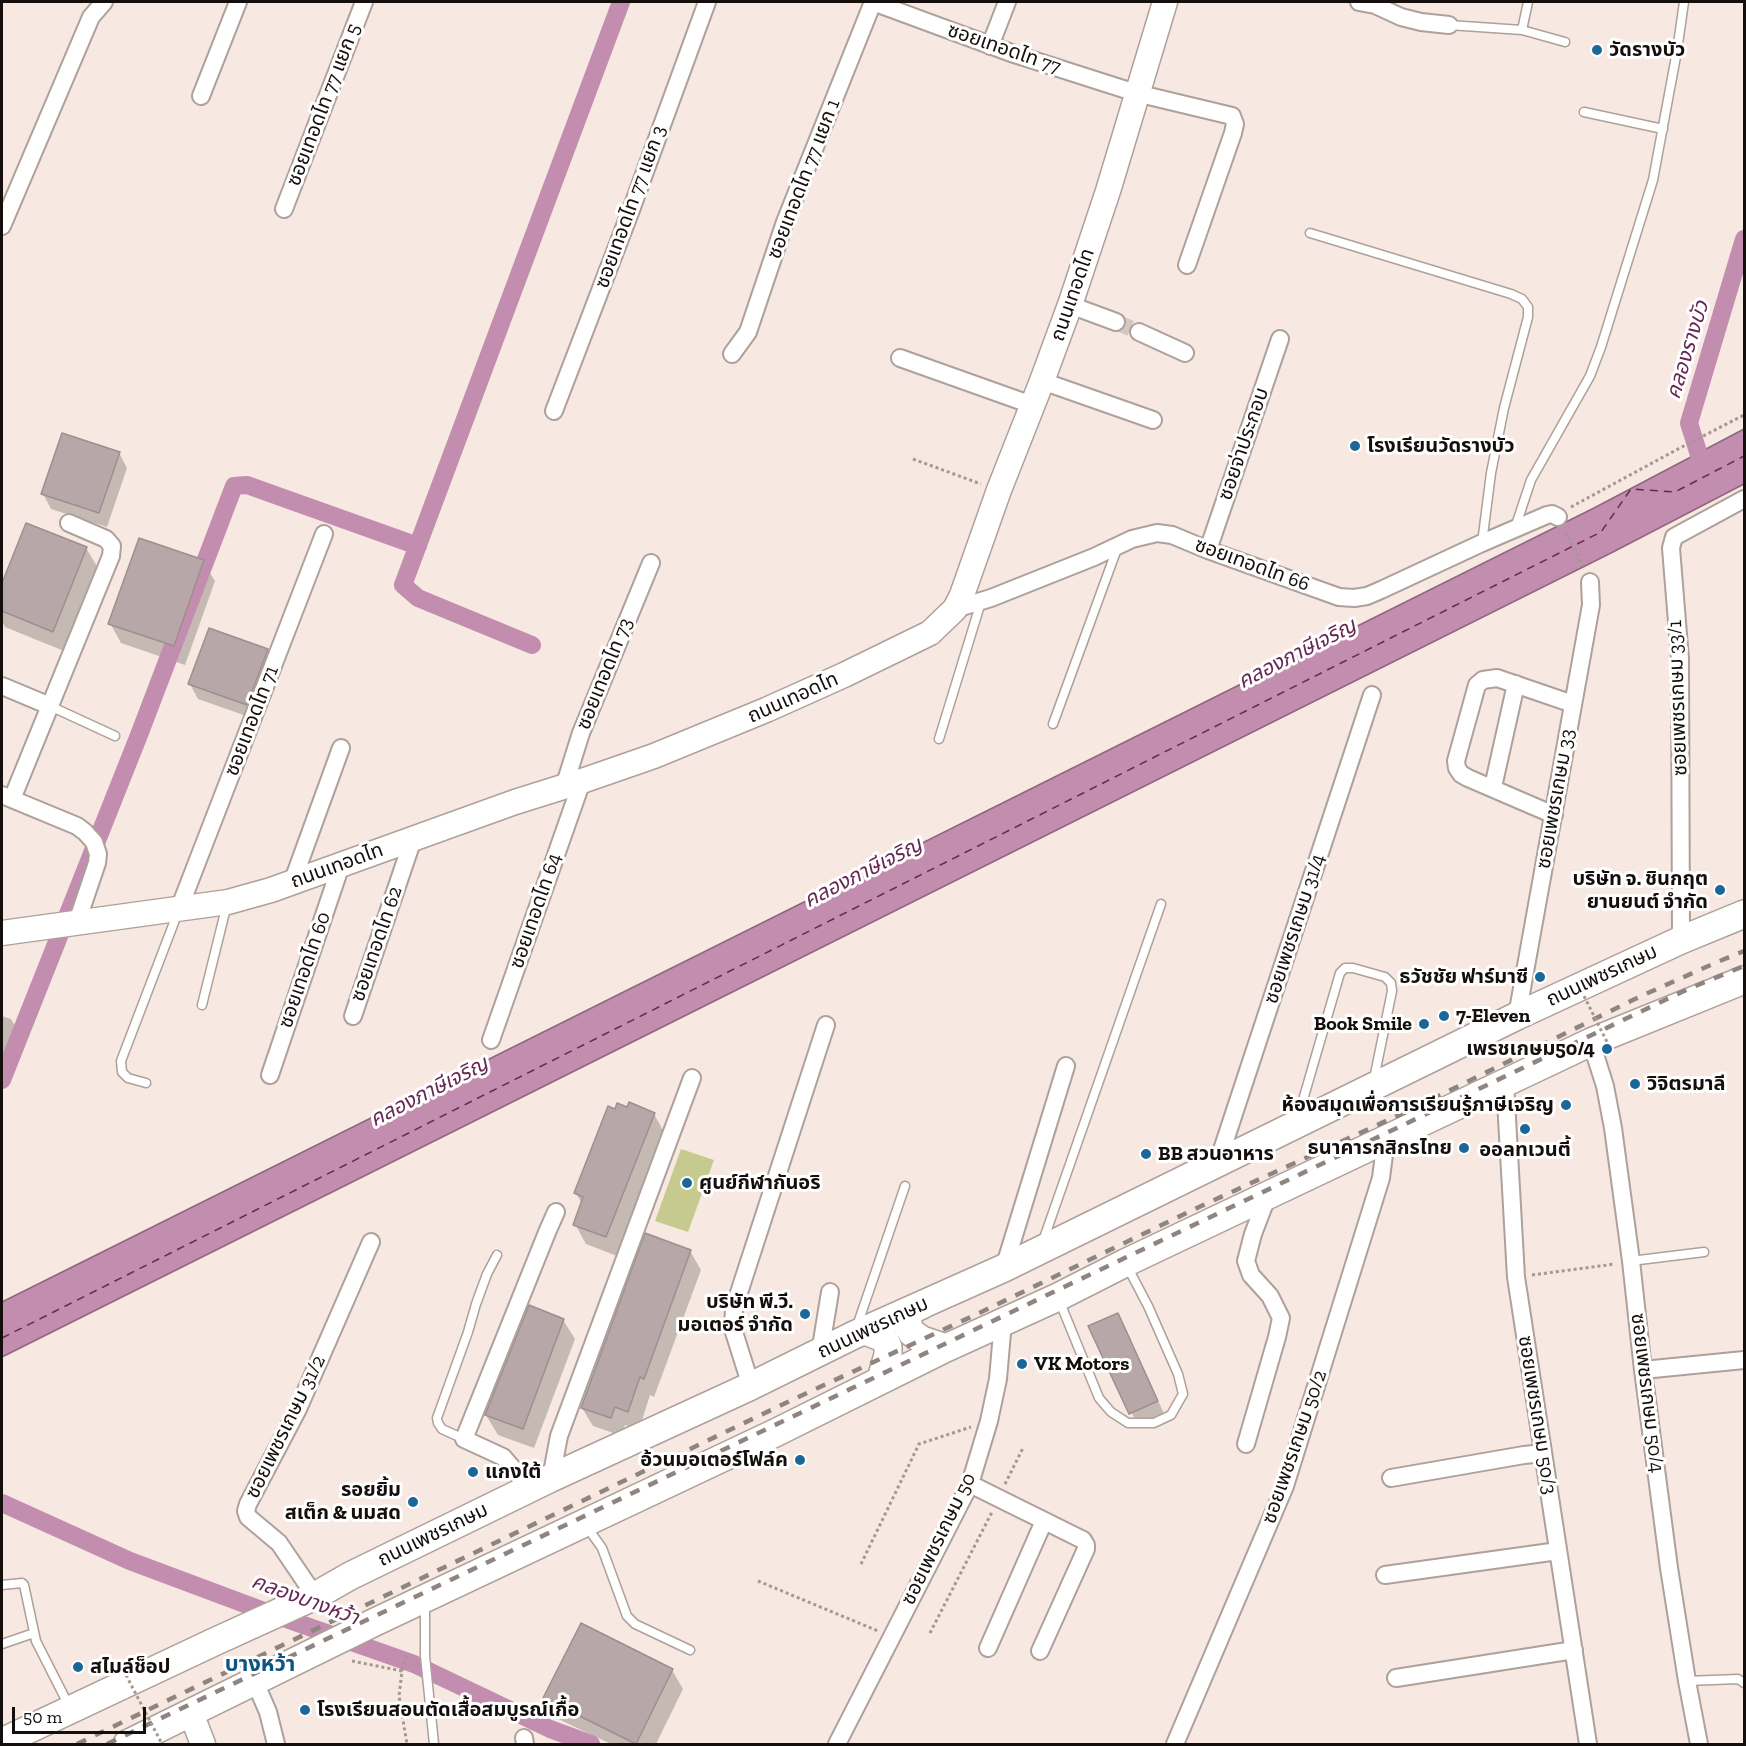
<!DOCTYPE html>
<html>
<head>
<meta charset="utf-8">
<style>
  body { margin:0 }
  #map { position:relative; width:1746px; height:1746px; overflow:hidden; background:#f7e8e1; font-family:"Zilla Slab",serif }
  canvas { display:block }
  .frame { position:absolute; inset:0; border:3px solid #140f0d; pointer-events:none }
  .scale { position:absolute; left:12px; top:1707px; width:134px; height:27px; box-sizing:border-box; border:3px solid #140f0d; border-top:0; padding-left:8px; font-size:18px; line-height:21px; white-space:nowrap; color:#140f0d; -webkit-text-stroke:4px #fff; paint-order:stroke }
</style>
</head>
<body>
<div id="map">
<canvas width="1746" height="1746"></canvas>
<div class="frame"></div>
<div class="scale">50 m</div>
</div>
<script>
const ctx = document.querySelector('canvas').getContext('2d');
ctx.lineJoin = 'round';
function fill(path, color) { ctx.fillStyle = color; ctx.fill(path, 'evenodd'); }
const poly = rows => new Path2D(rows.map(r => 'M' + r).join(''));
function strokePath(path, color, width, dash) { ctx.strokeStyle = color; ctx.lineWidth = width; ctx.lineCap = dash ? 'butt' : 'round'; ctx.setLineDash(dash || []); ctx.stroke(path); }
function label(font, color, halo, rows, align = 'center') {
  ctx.font = font + ' "Zilla Slab","Noto Sans Thai",serif'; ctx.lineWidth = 6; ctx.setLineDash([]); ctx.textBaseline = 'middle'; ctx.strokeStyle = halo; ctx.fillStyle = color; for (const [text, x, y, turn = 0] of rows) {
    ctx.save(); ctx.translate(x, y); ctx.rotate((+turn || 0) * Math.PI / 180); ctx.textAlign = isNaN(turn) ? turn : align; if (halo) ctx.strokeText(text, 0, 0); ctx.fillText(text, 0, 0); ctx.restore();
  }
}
const green = poly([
  [681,1149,714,1160,688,1232,655,1221]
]);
const water = poly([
  [1744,429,1744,484,1613,552,2,1357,2,1302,1594,508,1744,429]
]);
const shadow = poly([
  [119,453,127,468,107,527,51,509,43,494],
  [27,525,86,548,98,568,64,651,5,627,2,621,2,587],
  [203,562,215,581,185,665,121,643,110,623],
  [267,650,276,665,255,719,198,699,190,684],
  [2,1016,11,1019,17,1029,7,1056,2,1054],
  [654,1114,665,1134,617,1256,586,1244,575,1224,582,1204,576,1193],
  [690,1251,701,1270,654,1397,650,1395,639,1430,625,1425,622,1436,593,1426,582,1408],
  [1118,1315,1126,1329,1165,1416,1139,1428,1090,1327],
  [563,1320,575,1339,534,1448,498,1435,486,1415],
  [672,1670,683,1689,656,1744,611,1744,556,1718,545,1698]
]);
const canal = poly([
  [1705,474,1689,423,1744,239],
  [532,645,418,598,403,585,621,2],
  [2,1080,139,735,234,486,247,485,418,546],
  [2,1503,130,1561,261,1610,414,1664,550,1729,591,1744]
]);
const ferry = poly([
  [2,1338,1601,532,1631,489,1675,492,1744,456]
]);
const building = poly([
  [62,433,120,452,99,513,41,494,62,433],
  [26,523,87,547,53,632,2,611,2,583,26,523],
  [139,538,204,560,174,646,108,624,139,538],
  [209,628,268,649,247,705,188,684,209,628],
  [629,1102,655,1113,606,1237,573,1225,583,1197,574,1193,608,1106,615,1109,617,1103,627,1107,629,1102],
  [645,1233,691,1250,644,1379,640,1377,628,1412,615,1407,611,1418,581,1408,645,1233],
  [529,1305,564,1319,523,1429,485,1415,529,1305],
  [1118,1313,1158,1401,1129,1414,1088,1326,1118,1313],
  [581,1623,673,1669,636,1744,543,1698,581,1623]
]);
const streetTunnel = poly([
  [1116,322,1139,332]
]);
const path = poly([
  [913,459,981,484],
  [1571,507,1678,449,1744,415],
  [1566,532,1582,566],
  [1532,1275,1615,1264],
  [1005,1484,1023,1448],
  [861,1564,919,1444,971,1427],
  [758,1581,878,1631],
  [930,1633,992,1512],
  [352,1661,402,1671,399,1696,407,1744],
  [402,1670,407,1655]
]);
const lane = poly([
  [1449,25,1522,30,1528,2],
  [1522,30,1565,42],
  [1584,112,1663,129],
  [1310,233,1511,294,1522,299,1528,307,1528,317,1504,408,1491,473,1482,543],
  [1515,528,1531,480,1590,376,1601,347,1653,180,1677,51,1684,2],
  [50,706,115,736],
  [1053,724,1118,546],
  [939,739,981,602],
  [202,1005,227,904],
  [146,1083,128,1078,122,1072,121,1061,178,912],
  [1298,1117,1340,973,1345,968,1353,968,1385,977,1391,983,1392,991,1374,1079],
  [1043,1241,1161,904],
  [1631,1261,1704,1252],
  [1059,1300,1099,1398,1111,1412,1128,1423,1154,1423,1171,1415,1183,1394,1178,1374,1148,1306,1127,1266],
  [857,1326,905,1186],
  [464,1439,442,1429,438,1423,437,1418,468,1332,476,1304,487,1274,497,1255],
  [587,1527,602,1548,627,1616,635,1624,690,1650],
  [2,1585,22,1583,24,1585,36,1641,69,1706],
  [425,1602,425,1656,434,1744],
  [2,1644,34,1633],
  [1687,1681,1738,1679,1744,1683]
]);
const street = poly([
  [873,2,1014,54,1136,93,1232,116,1235,124,1233,133,1187,265],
  [1359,2,1375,5,1401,17,1421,22,1449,25],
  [990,46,1007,2],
  [201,96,238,2],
  [284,209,364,2],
  [2,226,91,17,104,2],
  [1070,305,1116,322],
  [1139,332,1185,353],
  [732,354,748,332,785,222,873,2],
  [900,358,1032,405],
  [1042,381,1153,420],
  [554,411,631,210,707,2],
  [1208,550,1280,339],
  [955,609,991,598,1094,557,1132,539,1157,533,1172,535,1208,550,1339,597,1354,598,1367,596,1381,590,1482,543,1547,515,1552,514,1558,517],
  [2,686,50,706],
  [564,787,581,733,651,563],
  [1493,787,1516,684],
  [2,795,77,826,85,832,94,842,98,854,97,863,77,922],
  [12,799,111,556,112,546,106,539,69,523],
  [1554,815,1468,778,1461,774,1457,768,1456,761,1477,685,1483,680,1497,678,1573,704],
  [292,883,341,748],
  [179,909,324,534],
  [1681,940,1680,659,1671,548,1674,537,1744,499],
  [353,1016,413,839],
  [1517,1016,1591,605,1590,582],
  [491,1040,582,781],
  [1591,1042,1605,1086,1613,1128,1631,1261,1643,1370,1669,1568,1687,1681,1699,1744],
  [270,1075,341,865],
  [1505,1083,1516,1277,1588,1744],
  [1218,1162,1372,695],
  [1004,1268,1066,1066],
  [820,1353,830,1292],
  [1643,1370,1744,1360],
  [751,1386,733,1329,734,1308,826,1025],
  [1246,1444,1277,1337,1281,1318,1270,1296,1251,1275,1246,1261,1253,1234,1268,1195],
  [551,1478,559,1436,692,1078],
  [1391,1478,1524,1455,1543,1453],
  [970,1484,1083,1540,1086,1545,1086,1549,1040,1651],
  [528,1489,517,1473,503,1457,464,1439,548,1230,556,1212],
  [1385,1575,1558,1551],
  [315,1596,279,1543,248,1517,246,1511,248,1504,298,1409,371,1242],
  [988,1648,1044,1521],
  [1396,1678,1574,1650],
  [255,1682,268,1712,276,1744],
  [524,1738,525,1744],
  [837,1744,970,1484,989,1421,998,1379,1003,1321],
  [1175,1744,1285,1486,1381,1178,1386,1139]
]);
const secondary = poly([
  [2,933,228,902,271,890,515,802,582,781,654,756,766,710,844,675,930,633,955,609,962,595,999,490,1042,381,1070,305,1108,191,1165,2],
  [191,1713,203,1744]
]);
const primary = poly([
  [922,1305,911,1310,908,1315,908,1326,912,1333,922,1340,946,1348],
  [865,1331,881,1337,885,1340,888,1347,888,1355,881,1379],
  [2,1742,214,1642,315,1596,350,1576,551,1478,751,1386,854,1335,1004,1268,1517,1016,1681,940,1744,914],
  [127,1744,375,1622,775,1433,946,1348,1058,1297,1125,1263,1591,1042,1744,980]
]);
const rail = poly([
  [77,1744,794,1399,975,1315,1199,1207,1410,1110,1639,997,1715,963,1744,951],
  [107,1744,1688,989,1744,966]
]);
const pathBridge = poly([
  [1576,980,1612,1052],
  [126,1675,162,1744]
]);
const markers = [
  [1597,50,6,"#1c679a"],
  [1355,446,6,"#1c679a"],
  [1720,890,6,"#1c679a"],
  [1540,977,6,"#1c679a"],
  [1444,1016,6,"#1c679a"],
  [1424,1024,6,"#1c679a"],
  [1607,1049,6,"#1c679a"],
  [1635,1084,6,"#1c679a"],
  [1566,1105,6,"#1c679a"],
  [1525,1129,6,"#1c679a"],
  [1464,1148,6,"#1c679a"],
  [1146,1154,6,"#1c679a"],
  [687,1183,6,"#1c679a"],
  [805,1314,6,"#1c679a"],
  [1022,1364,6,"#1c679a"],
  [800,1460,6,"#1c679a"],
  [473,1472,6,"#1c679a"],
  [413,1502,6,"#1c679a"],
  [78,1667,6,"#1c679a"],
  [305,1710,6,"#1c679a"]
];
const streetNames = [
  ["ซอยเทอดไท 77",1004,49,19],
  ["ซอยเทอดไท 77 แยก 5",324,105,-69],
  ["ซอยเทอดไท 77 แยก 1",804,179,-69],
  ["ซอยเทอดไท 77 แยก 3",631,207,-70],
  ["ถนนเทอดไท",1073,295,-71],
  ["ซอยจ่าประกอบ",1244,444,-71],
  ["ซอยเทอดไท 66",1252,565,20],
  ["ซอยเทอดไท 73",605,674,-68],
  ["ถนนเทอดไท",793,698,-24],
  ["ซอยเพชรเกษม 33/1",1678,698,-92],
  ["ซอยเทอดไท 71",252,721,-69],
  ["ซอยเพชรเกษม 33",1556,799,-80],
  ["ถนนเทอดไท",337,866,-20],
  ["ซอยเทอดไท 64",536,911,-71],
  ["ซอยเพชรเกษม 31/4",1295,929,-72],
  ["ซอยเทอดไท 62",377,944,-71],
  ["ซอยเทอดไท 60",305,970,-71],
  ["ถนนเพชรเกษม",1602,976,-25],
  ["ถนนเพชรเกษม",873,1328,-25],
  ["ซอยเพชรเกษม 50/4",1647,1393,83],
  ["ซอยเพชรเกษม 50/3",1537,1415,81],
  ["ซอยเพชรเกษม 31/2",286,1427,-64],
  ["ซอยเพชรเกษม 50/2",1295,1447,-71],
  ["ถนนเพชรเกษม",433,1535,-26],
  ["ซอยเพชรเกษม 50",939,1539,-64]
];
const poiNames = [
  ["วัดรางบัว",1609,50],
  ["โรงเรียนวัดรางบัว",1367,446],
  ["บริษัท จ. ชินกฤต",1708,879,"right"],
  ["ยานยนต์ จำกัด",1708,902,"right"],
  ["ธวัชชัย ฟาร์มาซี",1528,977,"right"],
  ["7-Eleven",1456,1016],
  ["Book Smile",1412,1024,"right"],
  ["เพรชเกษม50/4",1595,1049,"right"],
  ["วิจิตรมาลี",1647,1084],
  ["ห้องสมุดเพื่อการเรียนรู้ภาษีเจริญ",1554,1105,"right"],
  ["ธนาคารกสิกรไทย",1452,1148,"right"],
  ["ออลทเวนตี้",1525,1150,"center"],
  ["BB สวนอาหาร",1158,1154],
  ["ศูนย์กีฬากันอริ",699,1183],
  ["บริษัท พี.วี.",793,1302,"right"],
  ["มอเตอร์ จำกัด",793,1325,"right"],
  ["VK Motors",1034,1364],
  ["อ้วนมอเตอร์โฟล์ค",788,1460,"right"],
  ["แกงใต้",485,1472],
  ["รอยยิ้ม",401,1490,"right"],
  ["สเต็ก & นมสด",401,1513,"right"],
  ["สไมล์ช็อป",90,1667],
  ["โรงเรียนสอนตัดเสื้อสมบูรณ์เกื้อ",317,1710]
];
const waterNames = [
  ["คลองรางบัว",1688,350,-73],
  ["คลองภาษีเจริญ",1297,654,-27],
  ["คลองภาษีเจริญ",863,873,-27],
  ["คลองภาษีเจริญ",429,1092,-27],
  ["คลองบางหว้า",305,1600,20]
];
const quarterNames = [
  ["บางหว้า",260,1665]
];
fill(green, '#c7ca8f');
fill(water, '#c28dae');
strokePath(water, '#8e677e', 1.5);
fill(shadow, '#0003');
strokePath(canal, '#c28dae', 18);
strokePath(ferry, '#672754', 1.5, [8, 6]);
fill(building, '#b7a7a8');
strokePath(building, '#9e8e8f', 1.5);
strokePath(streetTunnel, '#d5c7c1', 16, [16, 8]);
strokePath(lane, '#aea09a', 11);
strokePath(street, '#aea09a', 20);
strokePath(secondary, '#aea09a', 27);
strokePath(primary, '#aea09a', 30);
strokePath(path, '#a39892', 3, [3, 3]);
strokePath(lane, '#fff', 8);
strokePath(street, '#fff', 16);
strokePath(secondary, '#fff', 24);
strokePath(primary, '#fff', 27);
strokePath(rail, '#8f8580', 4.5, [10, 10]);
strokePath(pathBridge, '#a39892', 3, [3, 3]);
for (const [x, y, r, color] of markers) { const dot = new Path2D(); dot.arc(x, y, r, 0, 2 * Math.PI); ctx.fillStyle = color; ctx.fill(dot); strokePath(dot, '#fff', 2); }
label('20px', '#140f0d', '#fff', streetNames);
label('bold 20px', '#140f0d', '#fff', poiNames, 'left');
label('italic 21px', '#672754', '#fff', waterNames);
label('bold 22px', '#0c5482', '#fff', quarterNames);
</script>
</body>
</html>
